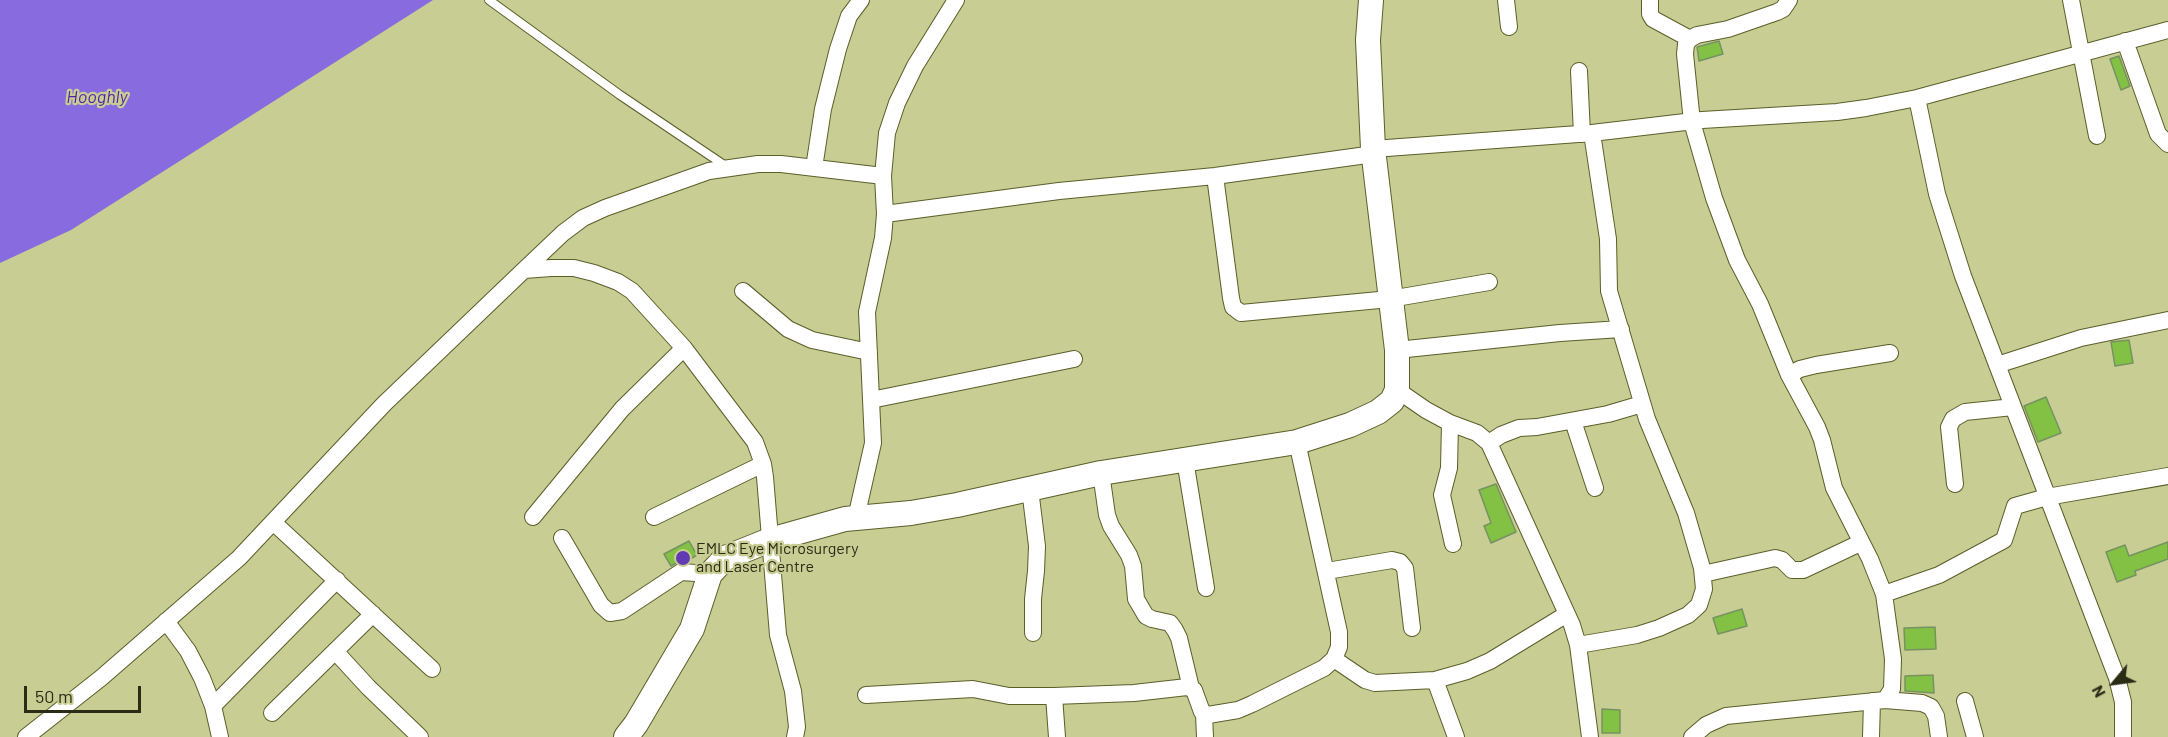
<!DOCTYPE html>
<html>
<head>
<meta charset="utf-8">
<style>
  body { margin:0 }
  #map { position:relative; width:2168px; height:737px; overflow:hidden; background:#c8cd94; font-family:Barlow,sans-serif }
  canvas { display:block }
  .north { position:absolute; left:2084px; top:653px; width:60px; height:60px; -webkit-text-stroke:4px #c8cd94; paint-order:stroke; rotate:241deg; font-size:16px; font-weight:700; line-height:24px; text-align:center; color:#2b2c15 }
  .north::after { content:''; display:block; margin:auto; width:21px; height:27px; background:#2b2c15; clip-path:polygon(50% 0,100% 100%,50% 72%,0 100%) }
  .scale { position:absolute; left:24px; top:686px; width:117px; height:27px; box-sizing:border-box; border:3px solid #2b2c15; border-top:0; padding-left:8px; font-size:18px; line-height:21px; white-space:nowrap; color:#2b2c15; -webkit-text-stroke:4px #c8cd94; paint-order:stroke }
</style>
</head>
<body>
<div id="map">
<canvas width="2168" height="737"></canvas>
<div class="north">N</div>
<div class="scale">50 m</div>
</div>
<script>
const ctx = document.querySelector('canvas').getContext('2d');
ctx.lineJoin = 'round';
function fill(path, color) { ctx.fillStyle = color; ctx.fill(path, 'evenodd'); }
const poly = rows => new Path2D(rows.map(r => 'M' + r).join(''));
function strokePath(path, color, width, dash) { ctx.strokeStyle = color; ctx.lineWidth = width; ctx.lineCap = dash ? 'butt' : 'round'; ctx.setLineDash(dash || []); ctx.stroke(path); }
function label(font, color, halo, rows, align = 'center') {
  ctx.font = font + ' Barlow,sans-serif'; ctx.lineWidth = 4.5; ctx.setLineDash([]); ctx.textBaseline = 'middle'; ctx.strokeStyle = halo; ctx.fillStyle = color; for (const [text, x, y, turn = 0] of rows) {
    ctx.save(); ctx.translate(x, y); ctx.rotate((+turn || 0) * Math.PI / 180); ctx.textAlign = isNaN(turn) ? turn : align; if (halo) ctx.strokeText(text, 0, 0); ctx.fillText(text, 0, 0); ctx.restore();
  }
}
const water = poly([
  [0,0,433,0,71,230,0,263]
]);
const building = poly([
  [1719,41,1723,54,1699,61,1697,47,1719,41],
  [2119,56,2130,86,2121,90,2110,59,2119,56],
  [2129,340,2133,363,2115,366,2111,342,2129,340],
  [2046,397,2061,433,2038,442,2024,406,2046,397],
  [1496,484,1516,532,1491,543,1484,526,1491,523,1479,490,1496,484],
  [689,541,697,555,685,562,676,563,671,566,664,554,689,541],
  [2168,542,2168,559,2135,571,2136,575,2117,582,2106,552,2125,545,2129,556,2168,542],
  [1742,609,1747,626,1718,634,1713,618,1742,609],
  [1935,627,1936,649,1905,650,1904,628,1935,627],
  [1933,675,1934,693,1905,691,1905,676,1933,675],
  [1602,709,1620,710,1620,733,1602,733,1602,709]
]);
const lane = poly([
  [489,0,620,95,727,167]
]);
const street = poly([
  [1506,0,1509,27],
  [1650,0,1650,14,1653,19,1690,39],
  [2071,0,2097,136],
  [2125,41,2158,134,2168,144],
  [1579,71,1582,134],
  [1917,98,1937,194,1963,276,2117,678,2123,702,2123,737],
  [1373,149,1592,133,1702,120,1837,112,1866,108,1917,98,2168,30],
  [814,168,823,109,838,49,849,16,861,0],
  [1215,176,1231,298,1233,307,1241,313,1390,299,1489,282],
  [885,214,1059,191,1215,176,1374,154],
  [524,270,563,233,583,218,605,208,709,171,758,164,781,164,883,176],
  [743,291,788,329,812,340,869,352],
  [1397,350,1560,333,1621,329],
  [1997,365,2081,338,2168,320],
  [1789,375,1800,369,1816,365,1890,353],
  [1397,390,1426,410,1450,423,1477,433,1489,443,1572,625,1578,645,1590,737],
  [871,400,1074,359],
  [1573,421,1595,488],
  [1450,423,1449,468,1442,495,1453,544],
  [1489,443,1501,435,1519,428,1537,427,1608,414,1642,404],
  [1185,460,1206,588],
  [1101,473,1107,515,1111,526,1129,555,1133,566,1136,599,1146,616,1152,619,1170,623,1175,630,1179,638,1191,688],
  [1955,484,1949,427,1953,419,1965,412,2013,407],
  [1030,489,1037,546,1036,571,1033,599,1033,633],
  [533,517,622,409,684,348],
  [654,517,763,464],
  [856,518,873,443,867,312,883,238,885,214,883,176,887,133,897,103,915,66,956,0],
  [273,522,432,669],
  [562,538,601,605,610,613,622,611,681,572,710,574],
  [1327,571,1392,560,1400,562,1405,568,1412,628],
  [1703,574,1775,558,1782,560,1792,570,1803,570,1860,543],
  [1884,594,1939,575,2004,540,2015,506,2047,497,2168,476],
  [166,621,188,651,202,678,213,706,220,737],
  [1578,645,1637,635,1659,628,1688,615,1699,605,1704,589,1702,568,1686,513,1647,419,1609,291,1608,239,1592,133],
  [335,651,368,687,420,737],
  [1334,659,1365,680,1375,683,1435,680,1467,671,1490,661,1567,614],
  [1435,680,1456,737],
  [866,695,973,689,1009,696,1054,696,1134,693,1187,687,1194,690,1202,712,1208,715,1238,710,1252,704,1324,668,1334,659,1339,647,1339,632,1297,442],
  [1054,696,1057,737],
  [1885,700,1922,703,1931,707,1936,716,1939,737],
  [1965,701,1975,737],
  [213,706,337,580],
  [272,713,373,614],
  [1204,714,1205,737],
  [26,737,101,678,239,558,384,404,524,270,551,268,574,268,594,273,618,282,632,291,684,348,755,442,763,464,765,477,778,635,793,691,797,727,795,737],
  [1692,737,1706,725,1726,716,1885,700,1892,689,1893,659,1884,594,1870,559,1834,488,1822,440,1817,427,1789,375,1760,304,1737,260,1714,198,1692,122,1685,54,1686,44,1690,39,1697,35,1728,29,1777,12,1783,9,1789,0],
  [1871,737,1872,701]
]);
const secondary = poly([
  [626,737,636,724,692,629,710,574,725,558,770,540,845,519,911,513,957,505,1101,473,1297,442,1350,425,1378,412,1392,401,1397,390,1397,350,1373,149,1368,40,1371,0]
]);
const markers = [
  [683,558,8,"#603bb3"]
];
const poiNames = [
  ["EMLC Eye Microsurgery",696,549],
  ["and Laser Centre",696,567]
];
const waterNames = [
  ["Hooghly",97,97]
];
fill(water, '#876bdf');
fill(building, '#82c143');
strokePath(building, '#779262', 1.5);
strokePath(lane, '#5b5e28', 10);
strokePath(street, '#5b5e28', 18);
strokePath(secondary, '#5b5e28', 26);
strokePath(lane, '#fff', 8);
strokePath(street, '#fff', 16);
strokePath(secondary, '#fff', 24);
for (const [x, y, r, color] of markers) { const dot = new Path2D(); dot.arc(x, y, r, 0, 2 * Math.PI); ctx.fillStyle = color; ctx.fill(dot); strokePath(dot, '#c8cd94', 2); }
label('16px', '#2b2c15', '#c8cd94', poiNames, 'left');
label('italic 18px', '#541fab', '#c8cd94', waterNames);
</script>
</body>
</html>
